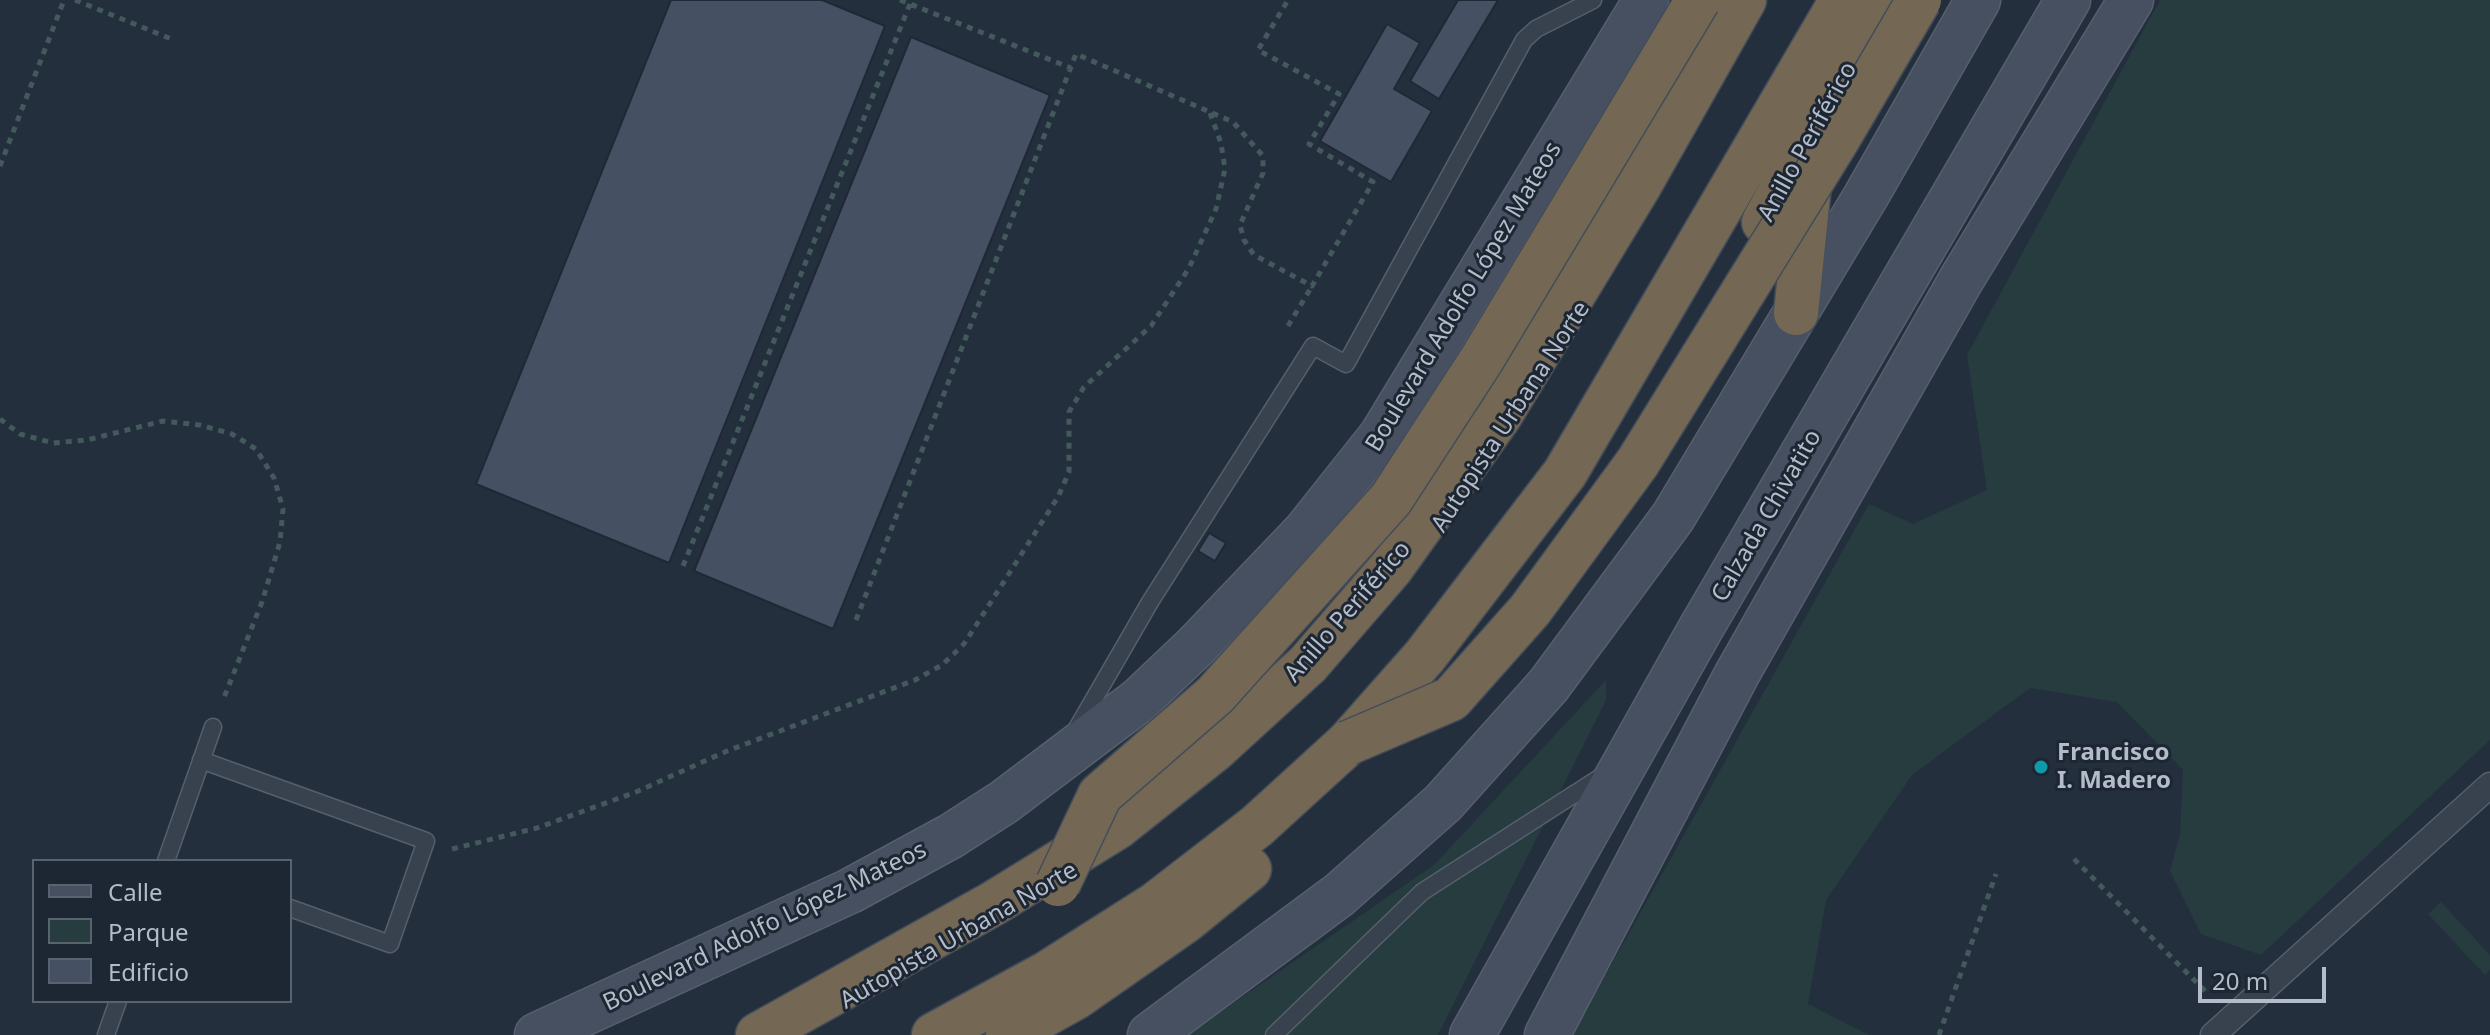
<!DOCTYPE html>
<html>
<head>
<meta charset="utf-8">
<style>
  body { margin:0 }
  #map { position:relative; width:2490px; height:1035px; overflow:hidden; background:#242f3e; font-family:"Noto Sans",sans-serif }
  canvas { display:block }
  .legend { position:absolute; left:32px; top:859px; width:260px; height:144px; box-sizing:border-box; background:#1d2633; border:2px solid #59626f; margin:0; padding:10px 14px; list-style:none; font-size:24px; color:#b4bcc9 }
  .legend li { display:flex; align-items:center; gap:16px; height:40px }
  .legend b { width:40px; border:2px solid #59626f }
  .scale { position:absolute; left:2198px; top:967px; width:128px; height:36px; box-sizing:border-box; border:4px solid #b4bcc9; border-top:0; padding-left:10px; font-size:24px; line-height:28px; white-space:nowrap; color:#b4bcc9; -webkit-text-stroke:6px #1d2633; paint-order:stroke }
</style>
</head>
<body>
<div id="map">
<canvas width="2490" height="1035"></canvas>
<ul class="legend">
<li><b style="height:10px;background:#465061"></b>Calle</li>
<li><b style="height:22px;background:#263c3f"></b>Parque</li>
<li><b style="height:22px;background:#455162"></b>Edificio</li>
</ul>
<div class="scale">20 m</div>
</div>
<script>
const ctx = document.querySelector('canvas').getContext('2d');
ctx.lineJoin = 'round';
function fill(path, color) { ctx.fillStyle = color; ctx.fill(path, 'evenodd'); }
const poly = rows => new Path2D(rows.map(r => 'M' + r).join(''));
function strokePath(path, color, width, dash) { ctx.strokeStyle = color; ctx.lineWidth = width; ctx.lineCap = dash ? 'butt' : 'round'; ctx.setLineDash(dash || []); ctx.stroke(path); }
function label(font, color, halo, rows, align = 'center') {
  ctx.font = font + ' "Noto Sans",sans-serif'; ctx.lineWidth = 6; ctx.setLineDash([]); ctx.textBaseline = 'middle'; ctx.strokeStyle = halo; ctx.fillStyle = color; for (const [text, x, y, turn = 0] of rows) {
    ctx.save(); ctx.translate(x, y); ctx.rotate((+turn || 0) * Math.PI / 180); ctx.textAlign = isNaN(turn) ? turn : align; if (halo) ctx.strokeText(text, 0, 0); ctx.fillText(text, 0, 0); ctx.restore();
  }
}
const green = poly([
  [2160,0,2490,0,2490,740,2261,955,2201,934,2170,871,2180,834,2183,770,2117,702,2030,688,1912,775,1826,900,1808,1004,1869,1035,1572,1035,1869,504,1913,524,1987,490,1967,355],
  [1606,680,1606,700,1438,1035,1187,1035,1434,865],
  [2441,902,2490,955,2490,970,2485,975,2428,914]
]);
const building = poly([
  [671,0,822,0,885,26,669,563,476,484,671,0],
  [1458,0,1498,0,1439,99,1410,81,1458,0],
  [1387,24,1420,43,1394,89,1432,111,1391,182,1320,141,1387,24],
  [911,37,1050,95,833,629,694,571,911,37],
  [1209,533,1226,543,1215,561,1198,551,1209,533]
]);
const path = poly([
  [75,0,174,40],
  [900,0,1071,68],
  [0,166,64,0],
  [1288,326,1312,286],
  [0,419,20,434,53,443,87,440,163,421,200,425,232,434,256,449,274,478,283,509,280,542,262,602,223,700],
  [683,566,910,4],
  [856,620,1076,54,1233,122,1263,156,1263,173,1240,225,1244,240,1254,255,1312,286,1373,182,1309,144,1339,94,1258,50,1288,0],
  [452,849,537,828,636,792,727,751,915,680,942,665,964,644,1058,497,1069,472,1069,412,1084,387,1151,326,1189,268,1216,209,1225,169,1221,143,1210,113],
  [2074,859,2208,994],
  [1939,1035,1996,874]
]);
const service = poly([
  [1076,730,1150,602,1313,346,1346,364,1524,40,1536,29,1593,0],
  [201,760,426,841,390,944,290,908],
  [166,861,213,727],
  [106,1035,118,1001],
  [1274,1035,1422,892,1604,775]
]);
const pedestrian = poly([
  [2213,1035,2490,785]
]);
const secondary = poly([
  [537,1035,850,891,951,836,1004,802,1139,700,1196,646,1305,532,1382,435,1646,0],
  [1150,1035,1339,895,1443,803,1548,686,1673,517,1866,196,1978,0],
  [1472,1035,1701,628,2068,0],
  [1547,1035,1737,674,1961,280,2131,0]
]);
const motorway = poly([
  [1764,222,1886,0],
  [1796,313,1810,176],
  [758,1035,994,903,1117,827,1215,749,1308,664,1391,568,1500,415,1640,184,1744,0],
  [934,1035,1046,974,1156,904,1257,826,1348,743,1425,656,1565,473,1842,0],
  [1008,1035,1076,997,1185,921,1249,869]
]);
const motorwayBridge = poly([
  [1348,743,1451,699,1530,610,1638,462,1837,140,1919,0],
  [1058,884,1100,795,1215,695,1391,499,1482,359,1698,0]
]);
const markers = [
  [2041,767,8,"#0f9aa8"]
];
const streetNames = [
  ["Anillo Periférico",1808,142,-61],
  ["Boulevard Adolfo López Mateos",1464,297,-59],
  ["Autopista Urbana Norte",1511,417,-57],
  ["Calzada Chivatito",1767,516,-60],
  ["Anillo Periférico",1348,612,-49],
  ["Boulevard Adolfo López Mateos",765,927,-26],
  ["Autopista Urbana Norte",959,936,-30]
];
const poiNames = [
  ["Francisco",2057,753],
  ["I. Madero",2057,781]
];
fill(green, '#263c3f');
fill(building, '#455162');
strokePath(building, '#1f2835', 2);
strokePath(service, '#565f6c', 19);
strokePath(pedestrian, '#565f6c', 27);
strokePath(secondary, '#565f6c', 47);
strokePath(motorway, '#434c59', 47);
strokePath(path, '#44595c', 5, [6, 6]);
strokePath(service, '#38414e', 16);
strokePath(pedestrian, '#38414e', 24);
strokePath(secondary, '#465061', 44);
strokePath(motorway, '#746855', 44);
strokePath(motorwayBridge, '#434c59', 47, []);
strokePath(motorwayBridge, '#746855', 44);
for (const [x, y, r, color] of markers) { const dot = new Path2D(); dot.arc(x, y, r, 0, 2 * Math.PI); ctx.fillStyle = color; ctx.fill(dot); strokePath(dot, '#1d2633', 3); }
label('24px', '#b4bcc9', '#1d2633', streetNames);
label('bold 24px', '#b4bcc9', '#1d2633', poiNames, 'left');
</script>
</body>
</html>
